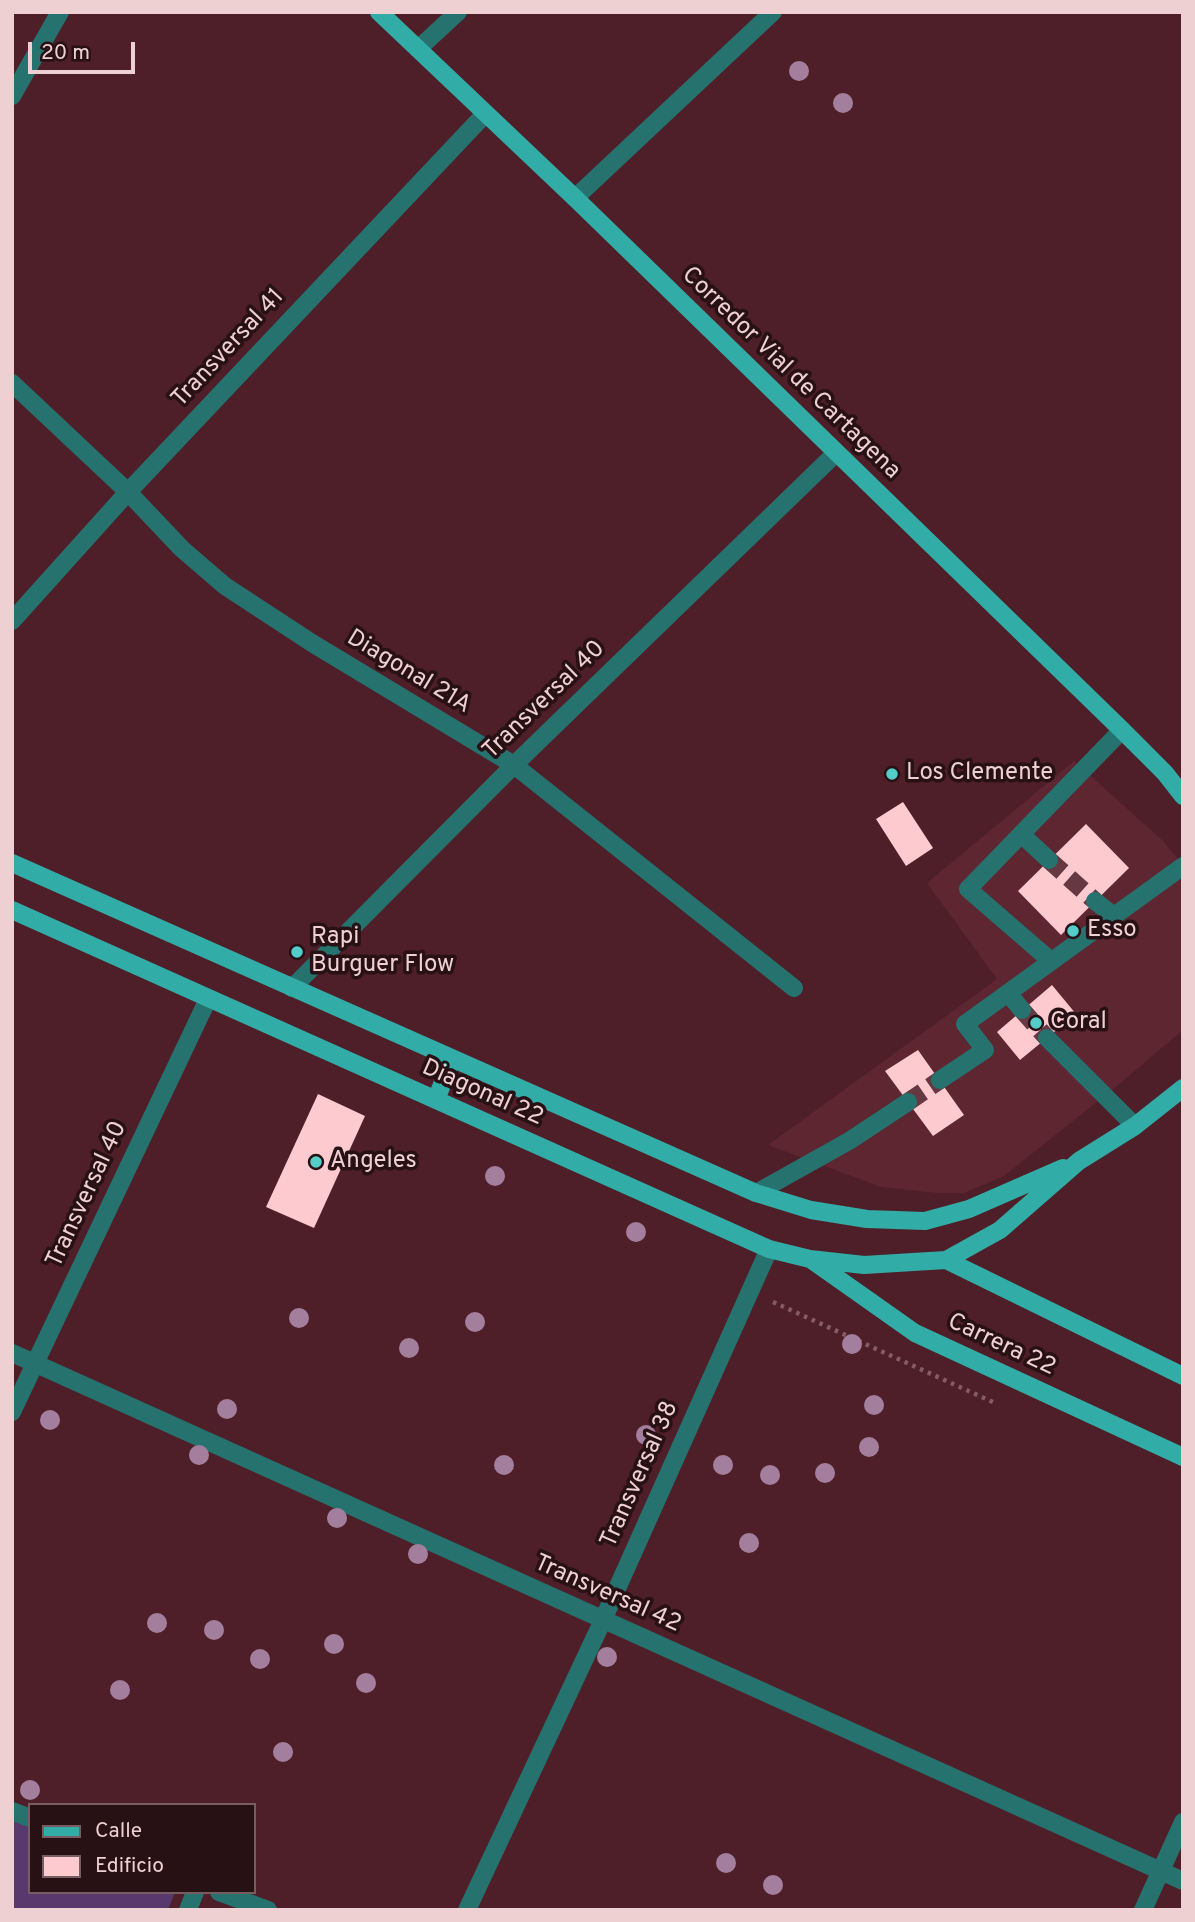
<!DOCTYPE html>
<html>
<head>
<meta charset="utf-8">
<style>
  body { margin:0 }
  #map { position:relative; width:1195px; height:1922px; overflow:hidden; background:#4e1f28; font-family:Overpass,sans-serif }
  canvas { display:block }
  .frame { position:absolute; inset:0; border:14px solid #eecfd2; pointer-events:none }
  .legend { position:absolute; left:28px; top:1803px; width:228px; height:91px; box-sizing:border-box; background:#271115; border:2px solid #775d61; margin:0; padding:9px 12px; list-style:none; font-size:21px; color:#eecfd2 }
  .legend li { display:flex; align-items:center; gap:14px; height:35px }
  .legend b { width:35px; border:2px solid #775d61 }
  .scale { position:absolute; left:28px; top:42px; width:107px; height:32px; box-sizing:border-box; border:4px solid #eecfd2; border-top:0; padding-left:9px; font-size:21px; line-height:24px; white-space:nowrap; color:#eecfd2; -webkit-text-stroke:5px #271115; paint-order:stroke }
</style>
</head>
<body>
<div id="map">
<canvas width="1195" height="1922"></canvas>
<div class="frame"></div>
<ul class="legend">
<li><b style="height:9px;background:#32aca7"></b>Calle</li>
<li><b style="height:19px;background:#fdcad0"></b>Edificio</li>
</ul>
<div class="scale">20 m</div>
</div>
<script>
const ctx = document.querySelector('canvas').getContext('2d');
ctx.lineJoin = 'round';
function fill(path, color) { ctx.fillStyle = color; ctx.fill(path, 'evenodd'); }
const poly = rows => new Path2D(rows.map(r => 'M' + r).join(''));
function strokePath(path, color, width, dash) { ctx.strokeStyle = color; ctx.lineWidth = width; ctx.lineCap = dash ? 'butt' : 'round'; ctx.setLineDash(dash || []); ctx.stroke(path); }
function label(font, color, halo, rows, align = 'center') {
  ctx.font = font + ' Overpass,sans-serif'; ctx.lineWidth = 7; ctx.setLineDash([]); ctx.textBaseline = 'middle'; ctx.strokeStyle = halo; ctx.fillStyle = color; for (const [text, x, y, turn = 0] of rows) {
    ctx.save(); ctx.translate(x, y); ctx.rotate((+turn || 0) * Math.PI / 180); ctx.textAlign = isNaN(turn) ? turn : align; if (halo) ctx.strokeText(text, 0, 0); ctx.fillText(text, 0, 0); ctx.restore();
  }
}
const built = poly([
  [1074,761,1162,840,1183,865,1183,1030,1117,1086,1004,1176,964,1193,937,1193,881,1187,768,1145,997,979,927,883]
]);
const green = poly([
  [12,1813,30,1820,30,1892,175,1892,168,1910,12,1910]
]);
const building = poly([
  [903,802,933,848,906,866,876,819],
  [1086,824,1129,868,1061,935,1018,891],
  [1052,985,1076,1014,1020,1060,997,1032],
  [918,1050,964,1115,933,1136,885,1071],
  [318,1094,365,1116,314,1228,266,1207]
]);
const minorTunnel = poly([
  [1049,860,1095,901],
  [1022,1010,1047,1038],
  [908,1102,940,1080]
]);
const path = poly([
  [773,1302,995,1403]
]);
const minor = poly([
  [418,49,458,12],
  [12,96,60,12],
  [575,198,773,12],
  [12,383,128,492,182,549,225,586,312,643,514,765,794,988],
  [12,621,128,492,485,114],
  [1021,834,1049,860],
  [1095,901,1114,916],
  [1051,961,968,889,1122,730],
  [292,988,514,765,836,453],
  [1008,993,1022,1010],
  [1047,1038,1135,1126],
  [940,1080,985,1050,965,1024,1183,866],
  [756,1193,849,1141,908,1102],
  [12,1353,1183,1881],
  [12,1412,208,999],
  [12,1811,30,1818],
  [219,1892,268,1910],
  [188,1910,195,1892],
  [467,1910,603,1620,769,1249],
  [1143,1910,1183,1822]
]);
const major = poly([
  [379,12,575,198,1122,730,1165,773,1183,796],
  [12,863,756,1193,811,1210,867,1219,925,1221,969,1209,1063,1168],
  [12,910,769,1249,810,1259,864,1265,946,1260,1000,1230,1079,1161,1135,1126,1183,1088],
  [436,1100,452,1059],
  [946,1260,1183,1376],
  [813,1261,915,1333,1183,1457]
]);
const trees = [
  [799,71],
  [843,103],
  [495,1176],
  [636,1232],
  [299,1318],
  [475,1322],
  [852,1344],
  [409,1348],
  [874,1405],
  [227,1409],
  [50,1420],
  [646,1435],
  [869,1447],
  [199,1455],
  [504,1465],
  [723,1465],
  [825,1473],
  [770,1475],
  [337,1518],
  [749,1543],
  [418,1554],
  [157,1623],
  [214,1630],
  [334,1644],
  [607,1657],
  [260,1659],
  [366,1683],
  [120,1690],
  [283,1752],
  [30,1790],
  [726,1863],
  [773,1885]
];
const markers = [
  [892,774,7,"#54cdc8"],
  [1073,931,7,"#54cdc8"],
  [297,952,7,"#54cdc8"],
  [1036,1023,7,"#54cdc8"],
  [316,1162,7,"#54cdc8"]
];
const streetNames = [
  ["Transversal 41",229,349,-47],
  ["Corredor Vial de Cartagena",790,374,44],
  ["Diagonal 21A",408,673,31],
  ["Transversal 40",545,701,-44],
  ["Diagonal 22",482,1094,24],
  ["Transversal 40",88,1195,-65],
  ["Carrera 22",1001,1346,25],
  ["Transversal 38",641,1475,-66],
  ["Transversal 42",607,1595,24]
];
const poiNames = [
  ["Los Clemente",906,774],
  ["Esso",1087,931],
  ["Rapi",311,938],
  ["Burguer Flow",311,966],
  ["Coral",1050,1023],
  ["Angeles",330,1162]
];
fill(built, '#5d2630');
fill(green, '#59386e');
fill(building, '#fdcad0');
strokePath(minorTunnel, '#663942', 18, [18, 9]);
strokePath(path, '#865c63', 4.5, [3.5, 5]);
strokePath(minor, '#26726f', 18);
strokePath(major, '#32aca7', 18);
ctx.fillStyle = '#a47f9d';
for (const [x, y] of trees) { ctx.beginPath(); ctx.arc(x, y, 10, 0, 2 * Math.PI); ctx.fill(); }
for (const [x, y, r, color] of markers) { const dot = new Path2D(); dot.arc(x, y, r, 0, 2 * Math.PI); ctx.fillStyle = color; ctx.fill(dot); strokePath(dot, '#271115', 2.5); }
label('24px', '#eecfd2', '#271115', streetNames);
label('24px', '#eecfd2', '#271115', poiNames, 'left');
</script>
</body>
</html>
